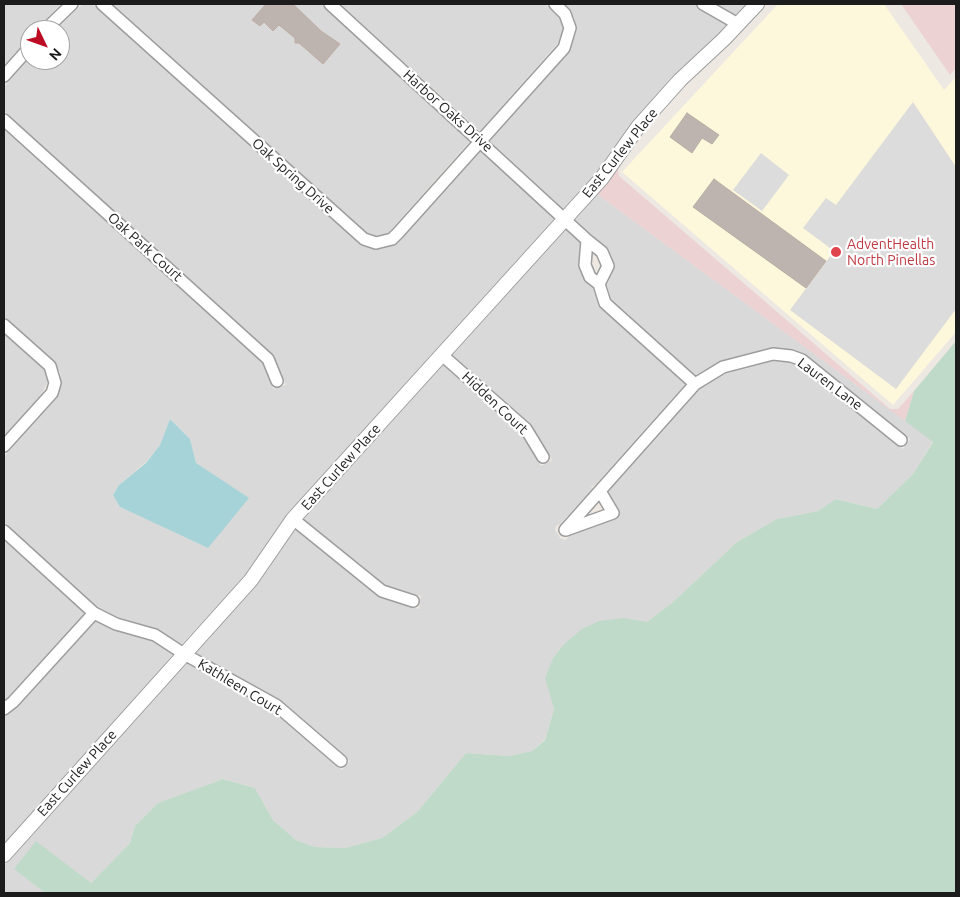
<!DOCTYPE html>
<html>
<head>
<meta charset="utf-8">
<style>
  body { margin:0 }
  #map { position:relative; width:960px; height:897px; overflow:hidden; background:#ede8e2; font-family:Ubuntu,sans-serif }
  canvas { display:block }
  .frame { position:absolute; inset:0; border:5px solid #1c1c1c; pointer-events:none }
  .north { position:absolute; left:20px; top:20px; width:50px; height:50px; box-sizing:border-box; background:#fff; border:1px solid #a4a4a4; border-radius:50%; rotate:132deg; font-size:14px; font-weight:700; line-height:20px; text-align:center; color:#1c1c1c }
  .north::after { content:''; display:block; margin:auto; width:18px; height:22px; background:#bb0c24; clip-path:polygon(50% 0,100% 100%,50% 72%,0 100%) }
</style>
</head>
<body>
<div id="map">
<canvas width="960" height="897"></canvas>
<div class="frame"></div>
<div class="north">N</div>
</div>
<script>
const ctx = document.querySelector('canvas').getContext('2d');
ctx.lineJoin = 'round';
function fill(path, color) { ctx.fillStyle = color; ctx.fill(path, 'evenodd'); }
const poly = rows => new Path2D(rows.map(r => 'M' + r).join(''));
function strokePath(path, color, width, dash) { ctx.strokeStyle = color; ctx.lineWidth = width; ctx.lineCap = dash ? 'butt' : 'round'; ctx.setLineDash(dash || []); ctx.stroke(path); }
function label(font, color, halo, rows, align = 'center') {
  ctx.font = font + ' Ubuntu,sans-serif'; ctx.lineWidth = 4.5; ctx.setLineDash([]); ctx.textBaseline = 'middle'; ctx.strokeStyle = halo; ctx.fillStyle = color; for (const [text, x, y, turn = 0] of rows) {
    ctx.save(); ctx.translate(x, y); ctx.rotate((+turn || 0) * Math.PI / 180); ctx.textAlign = isNaN(turn) ? turn : align; if (halo) ctx.strokeText(text, 0, 0); ctx.fillText(text, 0, 0); ctx.restore();
  }
}
const residential = poly([
  [4,4,61,4,35,30,30,30,30,36,4,65],
  [83,4,92,4,362,246,378,249,397,244,482,150,556,218,292,510,251,569,182,644,157,629,118,617,98,607,4,522,4,457,57,398,62,383,60,372,54,362,4,317,4,128,263,362,273,389,286,385,272,354,4,111,4,87,30,57,30,60,60,60,60,30,55,30],
  [170,419,190,439,196,463,207,471,208,548,120,507,113,495,119,485,146,462,160,445],
  [111,4,321,4,471,140,388,233,375,236,367,233],
  [340,4,545,4,558,15,563,28,558,43,480,131],
  [564,4,747,4,724,29,670,79,633,123,602,167,564,209,490,141,570,51,577,29,574,17],
  [597,194,933,441,913,474,877,509,837,499,818,511,777,519,737,542,673,602,647,622,564,644,553,658,546,677,554,709,545,739,532,751,510,756,466,753,417,812,382,838,345,848,315,847,296,840,273,820,255,788,223,779,158,803,135,826,130,843,91,883,15,869,45,893,4,893,4,865,186,662,272,710,342,770,350,761,280,700,194,652,262,578,295,529,378,596,419,609,421,596,385,585,303,519,443,364,521,433,541,466,552,460,530,424,452,355,566,228,580,242,578,267,584,279,594,288,601,307,685,384,595,485,591,487,592,489,560,524,556,526,555,530,561,539,566,540,569,536,616,519,619,510,608,492,700,389,726,374,774,361,790,362,798,366,903,449,910,439,805,355,794,350,771,348,721,361,695,375,611,299,607,285,614,269,608,250,575,219],
  [4,333,44,370,48,381,41,395,4,436],
  [4,539,85,613,4,701],
  [96,621,115,630,153,641,174,654,4,844,4,717,18,707]
]);
const commercial = poly([
  [901,4,956,4,956,68,950,75],
  [618,169,619,176,890,409,898,409,914,391,905,421,597,194]
]);
const education = poly([
  [778,4,884,4,944,90,956,77,956,332,893,405,622,172]
]);
const wetland = poly([
  [956,341,956,893,45,893,14,869,36,841,91,883,130,843,135,826,158,803,223,779,255,788,273,820,296,840,315,847,345,848,382,838,417,812,466,753,510,756,532,751,545,740,554,709,545,678,553,658,564,644,582,629,599,621,623,618,647,622,673,602,737,542,777,519,818,511,836,499,877,509,913,474,933,442,905,421,914,391]
]);
const parking = poly([
  [913,102,956,167,956,309,896,389,790,310,834,251,803,228,826,198,836,205],
  [761,153,789,175,762,211,733,190]
]);
const water = poly([
  [170,419,190,439,196,463,249,498,208,548,120,507,113,495,119,485,146,463,160,445]
]);
const building = poly([
  [266,4,293,4,321,31,340,44,323,64,299,43,295,43,295,38,279,25,273,31,264,22,260,26,252,20,266,4],
  [687,113,719,135,712,144,702,138,692,153,670,137,687,113],
  [714,179,826,261,806,288,693,207,714,179]
]);
const minor = poly([
  [102,4,364,239,376,243,392,239,398,233,564,48,570,28,565,14,555,4],
  [330,4,587,240,585,265,590,277,599,284,605,303,695,384],
  [703,4,738,24],
  [45,30,72,4],
  [4,76,30,47],
  [4,120,268,359,277,381],
  [587,240,602,252,608,266,599,284],
  [4,325,50,366,55,383,52,393,4,446],
  [442,355,526,429,543,457],
  [293,519,382,591,413,601],
  [565,530,695,384,723,367,773,354,791,356,802,360,901,440],
  [566,530,613,513,600,491],
  [4,531,94,613,116,624,155,635,184,654,276,705,341,761],
  [4,709,13,702,94,613]
]);
const tertiary = poly([
  [4,855,251,580,293,519,602,178,638,127,680,80,724,39,757,4]
]);
const markers = [
  [836,252,6,"#e0444e"]
];
const streetNames = [
  ["Harbor Oaks Drive",448,111,42],
  ["East Curlew Place",620,153,-51],
  ["Oak Spring Drive",293,176,42],
  ["Oak Park Court",145,247,42],
  ["Lauren Lane",830,384,37],
  ["Hidden Court",495,403,43],
  ["East Curlew Place",341,467,-48],
  ["Kathleen Court",240,687,31],
  ["East Curlew Place",77,773,-48]
];
const healthNames = [
  ["AdventHealth",847,244],
  ["North Pinellas",847,260]
];
fill(residential, '#dad9d9');
fill(commercial, '#edd2d4');
fill(education, '#fdf8db');
fill(wetland, '#c0daca');
fill(parking, '#dcdcdc');
fill(water, '#a5d3d8');
fill(building, '#bdb3af');
strokePath(building, '#bdada5', 1);
strokePath(minor, '#9d9d9d', 14);
strokePath(tertiary, '#9d9d9d', 16);
strokePath(minor, '#fff', 11);
strokePath(tertiary, '#fff', 14);
for (const [x, y, r, color] of markers) { const dot = new Path2D(); dot.arc(x, y, r, 0, 2 * Math.PI); ctx.fillStyle = color; ctx.fill(dot); strokePath(dot, '#fff', 2); }
label('14px', '#1c1c1c', '#fff', streetNames);
label('14px', '#be3a42', '#fff', healthNames, 'left');
</script>
</body>
</html>
